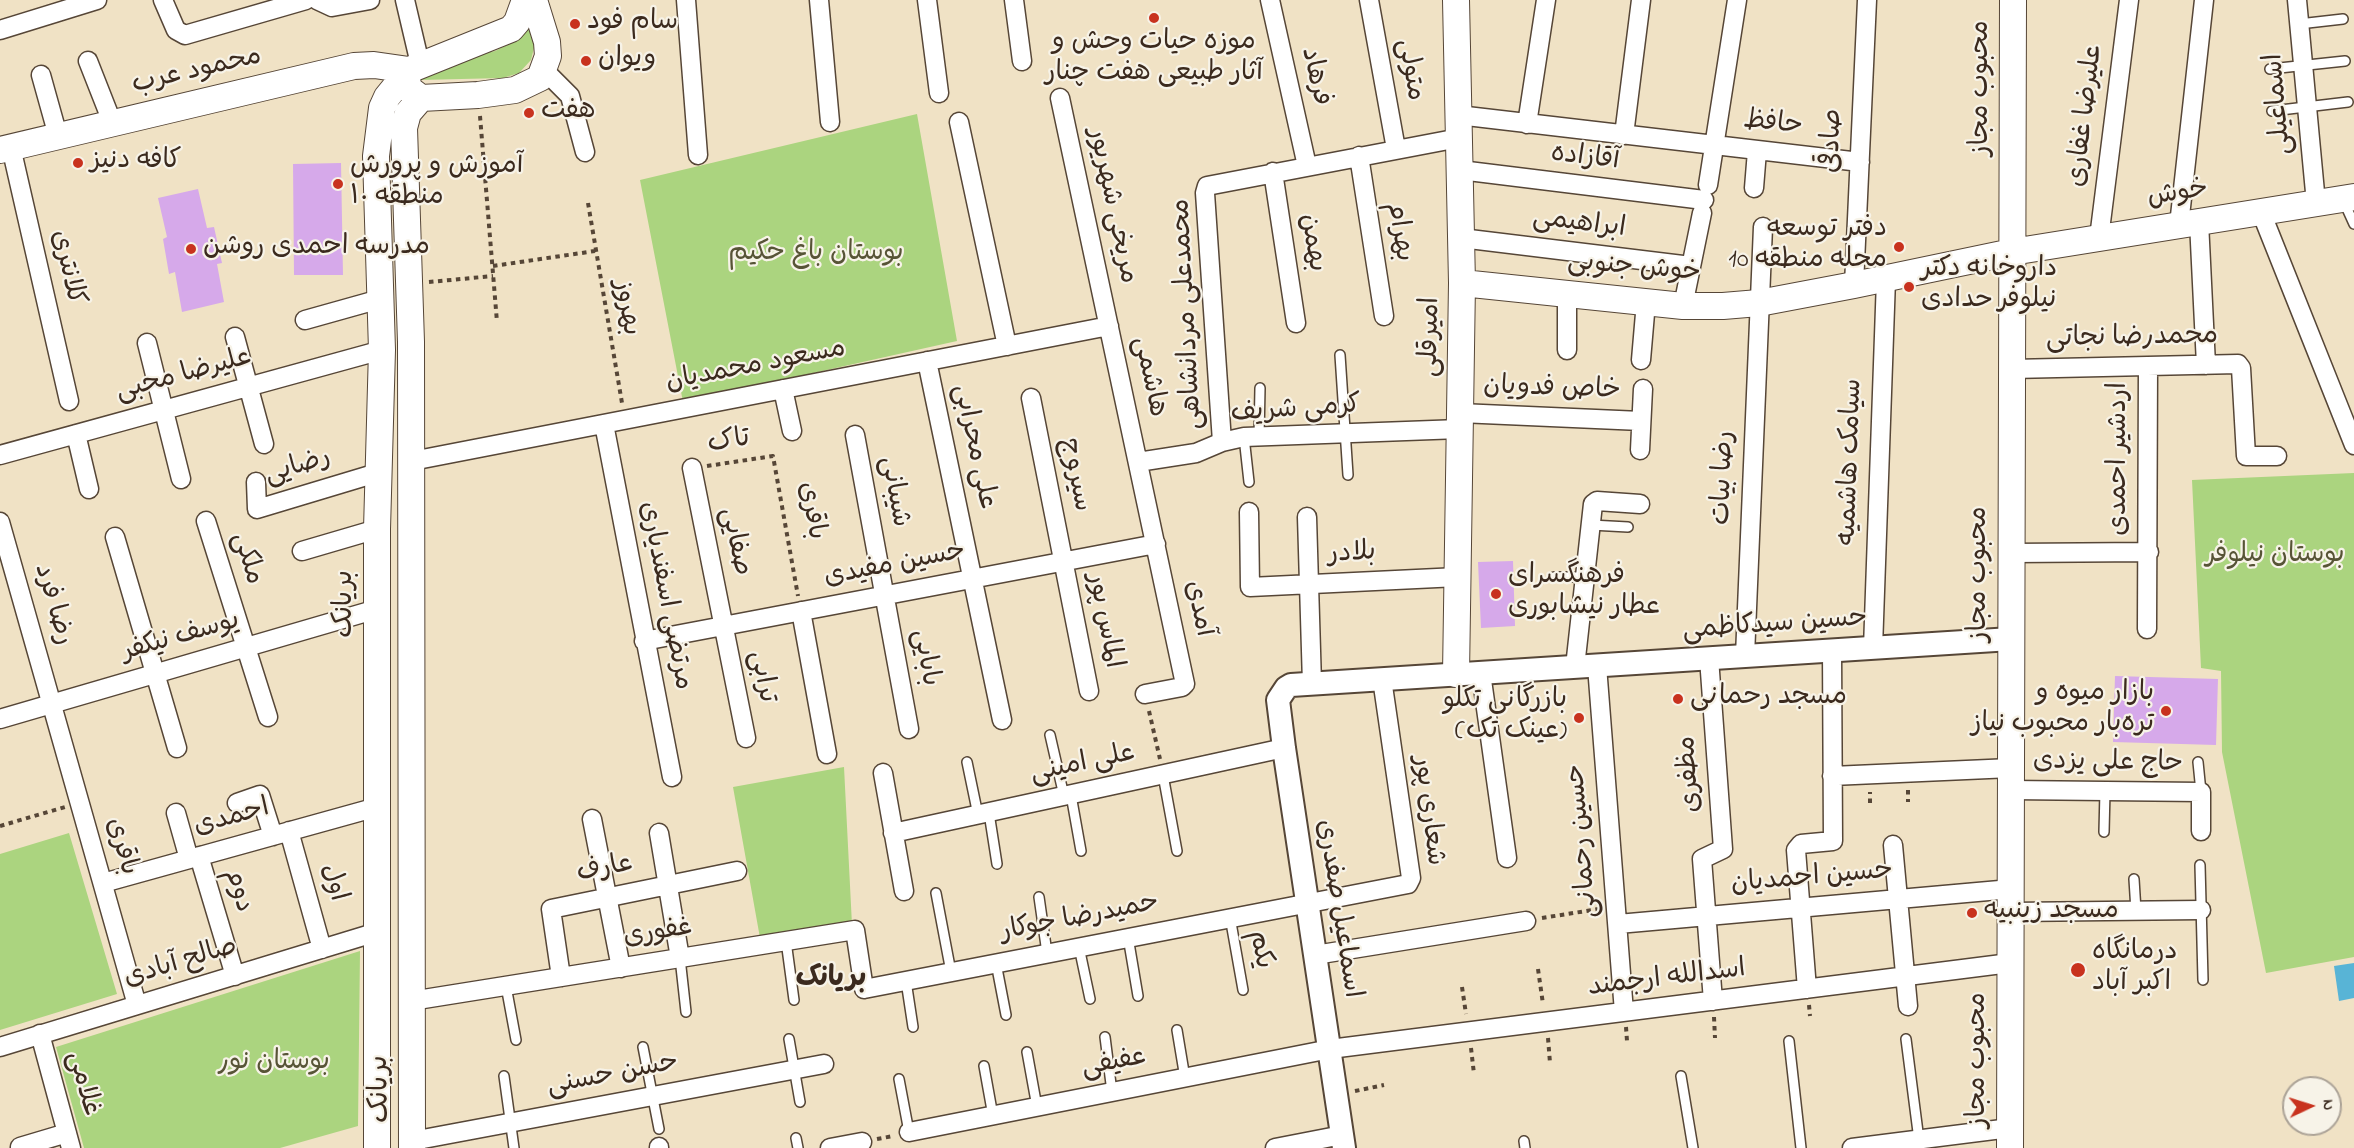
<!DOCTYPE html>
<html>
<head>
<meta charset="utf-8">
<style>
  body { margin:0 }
  #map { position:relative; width:2354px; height:1148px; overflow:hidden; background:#f0e2c5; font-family:"Indie Flower",sans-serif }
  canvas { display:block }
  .north { position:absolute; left:2282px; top:1076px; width:60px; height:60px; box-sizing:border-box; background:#f7f3e8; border:2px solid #aca397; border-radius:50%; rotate:86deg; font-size:16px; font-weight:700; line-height:24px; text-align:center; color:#3b2a1e }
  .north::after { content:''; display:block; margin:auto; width:21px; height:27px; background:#c8321e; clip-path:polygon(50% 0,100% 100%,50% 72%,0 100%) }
</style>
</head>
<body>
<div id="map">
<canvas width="2354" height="1148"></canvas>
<div class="north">N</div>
</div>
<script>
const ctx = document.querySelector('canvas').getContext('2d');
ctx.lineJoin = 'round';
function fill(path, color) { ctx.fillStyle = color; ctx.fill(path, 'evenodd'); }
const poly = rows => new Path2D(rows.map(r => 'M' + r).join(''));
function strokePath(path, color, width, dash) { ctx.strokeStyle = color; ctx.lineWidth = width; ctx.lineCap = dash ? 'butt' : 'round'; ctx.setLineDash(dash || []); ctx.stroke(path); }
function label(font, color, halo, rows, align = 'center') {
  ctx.font = font + ' "Indie Flower","Playpen Sans Arabic",sans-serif'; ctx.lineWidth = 4.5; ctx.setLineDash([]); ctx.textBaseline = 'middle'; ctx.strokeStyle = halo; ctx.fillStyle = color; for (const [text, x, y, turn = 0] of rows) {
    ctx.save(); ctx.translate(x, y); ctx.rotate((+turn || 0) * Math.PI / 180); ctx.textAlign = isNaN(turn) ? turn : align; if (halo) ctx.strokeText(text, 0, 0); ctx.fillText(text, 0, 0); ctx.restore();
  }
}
const green = poly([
  [530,14,535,44,531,60,519,73,503,78,420,80,418,74,461,58,495,51,511,43,523,29],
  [917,114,957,341,683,402,640,180],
  [2354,473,2354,957,2266,973,2222,752,2221,671,2201,668,2192,480],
  [844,767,852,925,760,938,733,787],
  [69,833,117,994,0,1030,0,854],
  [360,951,358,1126,280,1148,84,1148,56,1047]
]);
const water = poly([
  [2354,963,2354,998,2339,1001,2334,966]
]);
const building = poly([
  [341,163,343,275,294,275,293,164],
  [198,189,207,228,214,227,222,263,217,264,224,302,182,312,175,272,169,274,163,239,167,237,158,198],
  [1513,561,1515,626,1481,628,1478,562],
  [2115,676,2218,679,2216,745,2113,742]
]);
const path = poly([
  [480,116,497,322],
  [588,203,622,403],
  [493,266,595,251],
  [429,282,493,276],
  [707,466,773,456,798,596],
  [1149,711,1160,759],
  [1908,790,1908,802],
  [1870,803,1870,792],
  [0,826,65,807],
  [1542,918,1599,909],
  [1538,969,1543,1004],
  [1462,987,1466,1014],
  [1809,1005,1810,1016],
  [1714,1017,1715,1038],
  [1626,1027,1627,1041],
  [1548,1038,1550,1063],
  [1471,1048,1474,1074],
  [1355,1091,1384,1085],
  [877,1139,893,1136]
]);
const service = poly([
  [2299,24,2343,19],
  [2270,69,2345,61],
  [2272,111,2348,102],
  [2344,202,2354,224],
  [1340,355,1348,475],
  [1244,437,1249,482],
  [1259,437,1260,388],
  [1591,525,1628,527],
  [1554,577,1586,577],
  [1050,735,1064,796],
  [967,762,978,815],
  [2198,762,2201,792],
  [1163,775,1177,851],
  [1071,795,1081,851],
  [989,813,997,864],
  [2104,832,2105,791],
  [2200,865,2203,980],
  [2134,879,2136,911],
  [936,893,951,972],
  [1039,897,1047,953],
  [1230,917,1243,990],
  [1128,937,1138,996],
  [786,941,794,1000],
  [1079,947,1090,999],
  [680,958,686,1012],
  [996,963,1006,1015],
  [906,981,913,1027],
  [506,986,516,1040],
  [1177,1030,1185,1078],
  [1105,1037,1112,1092],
  [789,1039,800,1102],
  [1906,1039,1919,1140],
  [1789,1041,1801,1148],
  [643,1047,659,1129],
  [1027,1052,1037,1107],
  [984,1066,993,1116],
  [504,1076,514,1148],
  [1681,1076,1693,1148],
  [899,1079,909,1132],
  [796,1138,798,1148],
  [1524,1141,1525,1148]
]);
const minor = poly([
  [163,0,176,30,185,35,306,0],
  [317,0,332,7,370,0],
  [405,0,420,64],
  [686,0,698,155],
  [819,0,830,122],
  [927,0,939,93],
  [1014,0,1022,61],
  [1270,0,1307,166],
  [1369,0,1396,149],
  [2297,0,2316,203],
  [0,30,97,0],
  [88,61,112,122],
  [545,71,570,96,585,152],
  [41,75,58,136],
  [1060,98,1185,684,1182,687,1145,694],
  [1458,115,1860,162],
  [959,122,1007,346],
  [1527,124,1546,0],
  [1624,135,1641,0],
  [11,147,69,401],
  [1359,156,1384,316],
  [1460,170,1704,200],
  [1273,172,1296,323],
  [1708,185,1737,0],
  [1754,188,1757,151],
  [2261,212,2354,445],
  [2199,222,2206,365],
  [2179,225,2204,0],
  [1461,238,1691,266],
  [2099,238,2129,0],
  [1854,285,1867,0],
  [1683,306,1702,213],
  [305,320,380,299],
  [235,337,264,444],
  [147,343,181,479],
  [1567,350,1567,294],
  [1641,360,1646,302],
  [927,361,1002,720],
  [2012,369,2238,364,2241,368,2246,456,2277,456],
  [783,389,792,431],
  [1031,398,1089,691],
  [1460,413,1641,421],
  [604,424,672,777],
  [76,434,89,489],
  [855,435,909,729],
  [1222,442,1205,193,1207,186,1459,138],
  [1640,450,1643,389],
  [0,455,382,350],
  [412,461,1109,326],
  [1138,462,1196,453,1222,442,1244,437,1460,429],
  [692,468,746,738],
  [256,482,257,509,380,472],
  [1249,512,1250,587,1458,577],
  [1307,517,1312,684],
  [206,521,268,717],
  [0,522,137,1005],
  [115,537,177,748],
  [302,551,377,529],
  [2012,553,2149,552],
  [801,611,827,754],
  [2147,629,2148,366],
  [644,641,1156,544],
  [1873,648,1886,279],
  [1745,656,1763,227],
  [1709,658,1723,849,1702,859,1713,1001],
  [1597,666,1624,1012],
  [1575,667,1593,504,1597,501,1640,504],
  [1481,673,1507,858],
  [0,719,377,609],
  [883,773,904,891],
  [1832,776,2011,768],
  [2011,790,2201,792,2201,831],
  [237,803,260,795,273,836],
  [176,813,189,859],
  [592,819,621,968],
  [289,831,322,949],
  [659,833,680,958],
  [893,833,1284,748],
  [1893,845,1908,1006],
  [199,856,235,976],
  [103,883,377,807],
  [2011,912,2201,910],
  [1618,924,2011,889],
  [1315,955,1526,921],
  [561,977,551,909,737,871],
  [1807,989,1796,850,1801,844,1833,841,1832,650],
  [411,1001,855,930,864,989,1408,884,1411,878,1382,679],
  [40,1034,71,1148],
  [0,1047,377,932],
  [909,1132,1330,1049,2010,963],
  [412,1141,824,1064],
  [20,1147,67,1133],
  [659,1147,659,1148],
  [830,1148,862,1142],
  [1275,1148,1342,1135],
  [1852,1148,2010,1128]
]);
const tertiary = poly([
  [1344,1148,1284,748,1278,700,1286,688,1291,685,2011,639]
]);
const secondary = poly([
  [525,0,517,22,511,29,409,70,407,80,409,89,421,98,478,95,515,90,540,78,548,56,547,42,534,0],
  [1456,0,1462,283,1456,674],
  [0,150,354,66,374,65,409,70],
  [1462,283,1683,306,1723,306,1759,303,1854,285,2012,252,2354,197],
  [377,1148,377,529,382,350,376,156,382,108,387,97,409,70],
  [412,1148,411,342,404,128,408,113,421,98],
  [2010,1148,2013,0]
]);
const markers = [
  [1154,18,6,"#c8321e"],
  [575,24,6,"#c8321e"],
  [586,61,6,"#c8321e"],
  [529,113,6,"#c8321e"],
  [78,163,6,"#c8321e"],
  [338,184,6,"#c8321e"],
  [1899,247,6,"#c8321e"],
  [191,249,6,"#c8321e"],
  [1909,287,6,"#c8321e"],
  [1496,594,6,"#c8321e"],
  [1678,699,6,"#c8321e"],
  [2166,711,6,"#c8321e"],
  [1579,718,6,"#c8321e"],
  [1972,913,6,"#c8321e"],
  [2078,970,8,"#c8321e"]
];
const poiNames = [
  ["سام فود",587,24],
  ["موزه حیات وحش و",1154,44,"center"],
  ["آثار طبیعی هفت چنار",1154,75,"center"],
  ["ویوان",598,61],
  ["هفت",541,113],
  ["کافه دنیز",90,163],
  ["آموزش و پرورش",350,168],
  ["منطقه ۱۰",350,199],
  ["دفتر توسعه",1887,231,"right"],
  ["محله منطقه 10",1887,262,"right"],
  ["مدرسه احمدی روشن",203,249],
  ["داروخانه دکتر",1921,271],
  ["نیلوفر حدادی",1921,302],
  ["فرهنگسرای",1508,578],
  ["عطار نیشابوری",1508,609],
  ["بازار میوه و",2154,695,"right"],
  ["تره‌بار محبوب نیاز",2154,726,"right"],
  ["مسجد رحمانی",1690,699],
  ["بازرگانی تکلو",1567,702,"right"],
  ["(عینک تک)",1567,733,"right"],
  ["مسجد زینبیه",1984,913],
  ["درمانگاه",2092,954],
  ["اکبر آباد",2092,985]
];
const streetNames = [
  ["متولی",1409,70,80],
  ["محمود عرب",197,72,-13],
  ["فرهاد",1314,77,77],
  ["محبوب مجاز",1983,88,-90],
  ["اسماعیلی",2280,104,-95],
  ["علیرضا غفاری",2087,116,-83],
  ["حافظ",1773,125,6],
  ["صادقی",1834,141,-88],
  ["آقازاده",1585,159,7],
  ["خوش",2178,195,-9],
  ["مریخی شهریور",1111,206,78],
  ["ابراهیمی",1579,225,7],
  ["بهرام",1398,232,81],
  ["بهمن",1311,243,81],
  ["کلانتری",66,268,77],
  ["خوش جنوبی",1634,269,5],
  ["بهروز",625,308,80],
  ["محمدعلی مردانشاهی",1189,314,-93],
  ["امیرقلی",1432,337,-89],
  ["محمدرضا نجاتی",2132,339,-1],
  ["مسعود محمدیان",756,367,-11],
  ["علیرضا محبی",184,376,-15],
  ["هاشمی",1148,377,78],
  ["خاص فدویان",1552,390,2],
  ["کرمی شریف",1296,411,-4],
  ["تاک",729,443,-9],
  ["علی محرابی",973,447,78],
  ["اردشیر احمدی",2121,459,-90],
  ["سیامک هاشمیه",1852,462,-88],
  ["رضایی",298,468,-17],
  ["سیروج",1074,475,79],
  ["رضا بیات",1725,478,-88],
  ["شیبانی",893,492,80],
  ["باقری",810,511,80],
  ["صفایی",734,542,78],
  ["بلادر",1352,555,-3],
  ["ملکی",246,559,73],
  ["حسین مفیدی",895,566,-11],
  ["محبوب مجاز",1981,574,-90],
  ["مرتضی اسفندیاری",664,596,79],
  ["بریانک",347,604,-90],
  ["رضا فرد",52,605,74],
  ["آمدی",1197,609,78],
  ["الماس پور",1103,621,79],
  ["حسین سیدکاظمی",1775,626,-4],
  ["یوسف نیکفر",181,638,-16],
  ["بابایی",924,658,80],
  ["ترابی",761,677,79],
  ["حاج علی یزدی",2108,764,1],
  ["علی امینی",1083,765,-12],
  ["مظفری",1691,774,-94],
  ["شعاری پور",1427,811,83],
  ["احمدی",232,819,-15],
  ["حسین رحمانی",1584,841,-95],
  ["باقری",120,847,74],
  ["عارف",605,870,-11],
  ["حسین احمدیان",1812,879,-5],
  ["اول",332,883,74],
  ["دوم",237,891,73],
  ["اسماعیل صفدری",1337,909,81],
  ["حمیدرضا جوکار",1080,919,-11],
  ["غفوری",658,934,-9],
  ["یکم",1259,950,80],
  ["صالح آبادی",181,964,-17],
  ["اسدالله ارجمند",1667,980,-7],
  ["محبوب مجاز",1980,1060,-90],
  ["عفیفی",1114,1064,-11],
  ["حسن حسنی",613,1076,-11],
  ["غلامی",82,1084,75],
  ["بریانک",382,1089,-91]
];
const parkNames = [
  ["بوستان باغ حکیم",816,255],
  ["بوستان نیلوفر",2275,557],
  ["بوستان نور",274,1064]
];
const neighbourhoodNames = [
  ["بریانک",831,980]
];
fill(green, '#abd47f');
fill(water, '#58b4d6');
fill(building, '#d6a9ea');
strokePath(service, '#564637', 12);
strokePath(minor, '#564637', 21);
strokePath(tertiary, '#564637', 26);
strokePath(secondary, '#564637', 28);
strokePath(path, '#564637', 4, [4.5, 4.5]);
strokePath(service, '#fff', 9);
strokePath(minor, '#fff', 18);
strokePath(tertiary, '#fff', 22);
strokePath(secondary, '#fff', 26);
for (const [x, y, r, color] of markers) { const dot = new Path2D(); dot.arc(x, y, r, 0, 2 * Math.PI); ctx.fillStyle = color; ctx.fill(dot); strokePath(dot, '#f7f3e8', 2); }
label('27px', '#3b2a1e', '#f7f3e8', poiNames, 'left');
label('27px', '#3b2a1e', '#f7f3e8', streetNames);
label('27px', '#575436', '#f7f3e8', parkNames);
label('bold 28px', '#3b2a1e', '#f7f3e8', neighbourhoodNames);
</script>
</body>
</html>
